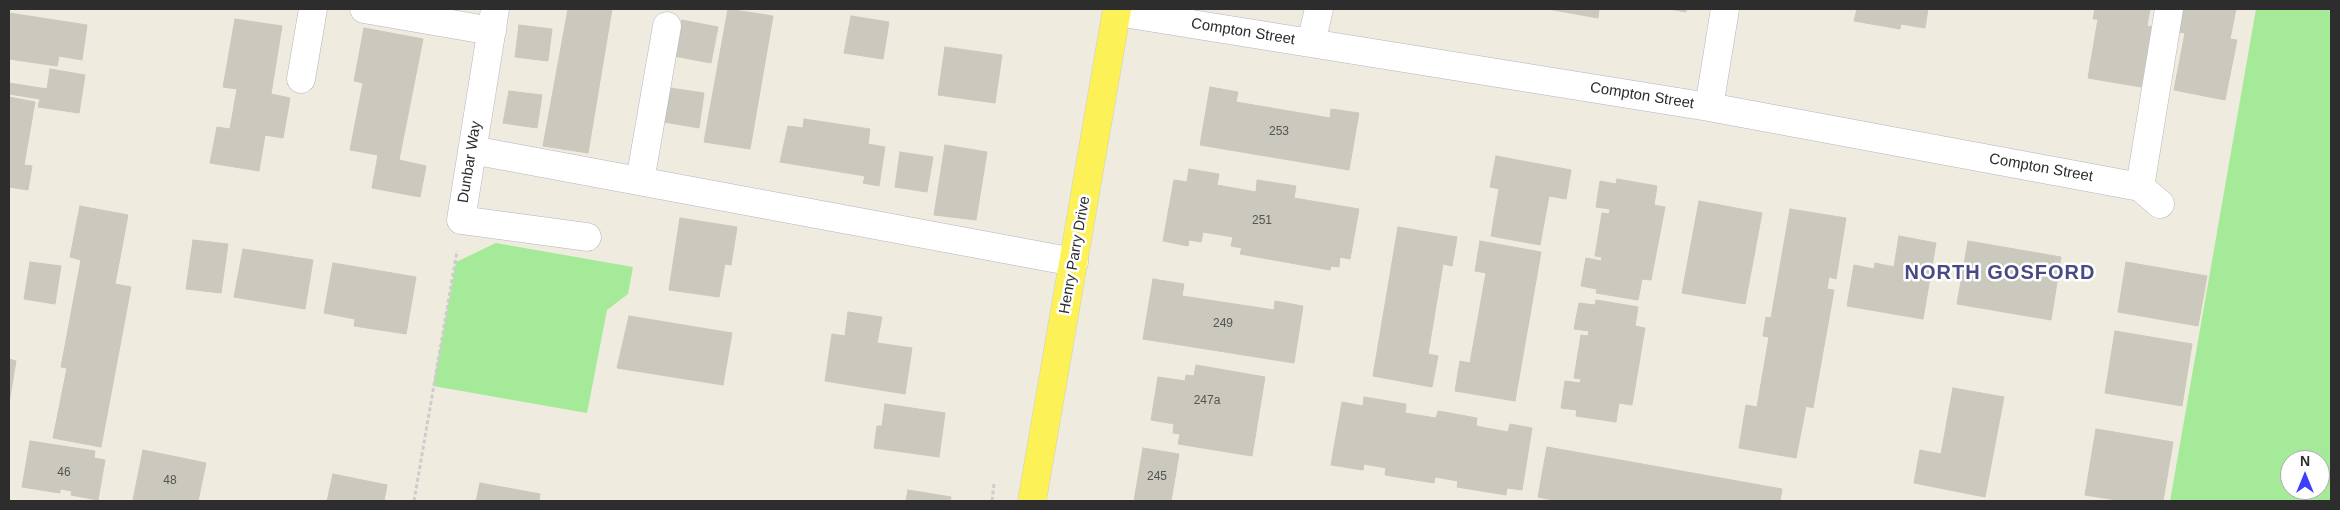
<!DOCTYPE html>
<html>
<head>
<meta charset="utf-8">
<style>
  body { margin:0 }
  #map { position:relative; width:2340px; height:510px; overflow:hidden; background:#f0ebdf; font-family:Helvetica,sans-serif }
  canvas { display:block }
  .frame { position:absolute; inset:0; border:10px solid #2d2d2d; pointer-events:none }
  .north { position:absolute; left:2280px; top:450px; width:50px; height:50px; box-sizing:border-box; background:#fff; border:1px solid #ababab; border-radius:50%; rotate:0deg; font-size:14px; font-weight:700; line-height:20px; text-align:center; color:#2d2d2d }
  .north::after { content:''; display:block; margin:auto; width:18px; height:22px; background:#3d3fff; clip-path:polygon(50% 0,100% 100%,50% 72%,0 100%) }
</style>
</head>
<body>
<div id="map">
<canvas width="2340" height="510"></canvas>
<div class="frame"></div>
<div class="north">N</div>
</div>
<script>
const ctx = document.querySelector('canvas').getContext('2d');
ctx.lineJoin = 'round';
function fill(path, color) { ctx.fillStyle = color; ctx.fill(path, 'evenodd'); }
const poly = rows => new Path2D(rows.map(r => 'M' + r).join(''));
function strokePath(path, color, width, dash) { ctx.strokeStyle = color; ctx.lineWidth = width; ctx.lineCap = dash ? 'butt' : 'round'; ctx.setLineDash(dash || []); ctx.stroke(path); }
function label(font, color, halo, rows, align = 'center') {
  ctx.font = font + ' Helvetica,sans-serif'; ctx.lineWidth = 5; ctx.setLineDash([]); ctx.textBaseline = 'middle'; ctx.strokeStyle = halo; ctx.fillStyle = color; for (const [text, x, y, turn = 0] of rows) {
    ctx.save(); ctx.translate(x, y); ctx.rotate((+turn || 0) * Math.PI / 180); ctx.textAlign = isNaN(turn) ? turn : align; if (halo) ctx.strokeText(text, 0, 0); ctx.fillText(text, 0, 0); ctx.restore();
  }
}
const green = poly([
  [2256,9,2331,9,2331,501,2170,501],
  [2290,460,2320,460,2320,490,2290,490],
  [496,243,633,267,628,294,607,310,587,413,433,386,456,262]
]);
const building = poly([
  [568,9,612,9,588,153,543,146,568,9],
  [728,9,773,16,750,149,704,142,728,9],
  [1548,9,1599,9,1598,18,1548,9],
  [1669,9,1686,9,1686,12,1669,9],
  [1857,9,1928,9,1925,28,1901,24,1900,29,1854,21,1857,9],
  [2095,9,2150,9,2147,26,2152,27,2141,87,2088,78,2098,19,2093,19,2095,9],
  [2181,9,2236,9,2230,39,2237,40,2225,100,2174,90,2185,33,2177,32,2181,9],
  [9,13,87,25,82,60,59,56,57,66,9,59,9,13],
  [851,16,889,22,883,59,844,53,851,16],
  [235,19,282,26,271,94,290,98,283,138,265,135,259,171,210,163,217,127,230,129,237,89,223,87,235,19],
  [682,20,718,27,711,63,674,56,682,20],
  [519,25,552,29,548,61,515,57,519,25],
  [364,28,423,39,399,160,426,166,420,197,372,188,378,155,350,150,363,83,354,81,364,28],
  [945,47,1002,55,995,103,938,95,945,47],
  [50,69,85,75,79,113,38,107,40,99,9,94,9,83,47,89,50,69],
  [1210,87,1238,92,1236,102,1330,118,1331,109,1359,113,1349,170,1200,145,1210,87],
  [670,88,704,93,699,128,664,122,670,88],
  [509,91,542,95,537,128,503,123,509,91],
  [9,97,35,102,24,165,32,166,28,190,9,187,9,97],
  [804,119,870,129,868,144,885,147,879,186,863,183,865,176,780,162,788,126,803,128,804,119],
  [945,145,987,152,976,220,934,215,945,145],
  [900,152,933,157,927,192,895,187,900,152],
  [1496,156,1571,170,1566,199,1549,196,1540,245,1491,236,1499,189,1490,187,1496,156],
  [1189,169,1219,174,1217,185,1256,192,1257,180,1296,186,1294,198,1359,209,1350,259,1340,257,1339,267,1331,266,1330,270,1240,254,1242,248,1231,246,1233,237,1203,232,1201,242,1189,240,1188,246,1163,241,1174,180,1187,182,1189,169],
  [1617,179,1657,186,1654,205,1665,207,1651,280,1642,279,1638,300,1596,293,1597,289,1581,286,1586,258,1601,261,1602,257,1595,256,1602,213,1609,214,1610,209,1596,207,1600,181,1616,184,1617,179],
  [1699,201,1762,213,1745,304,1682,293,1699,201],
  [80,206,128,215,115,284,131,287,101,447,53,438,67,368,61,367,81,260,70,257,80,206],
  [1790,209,1846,218,1836,279,1829,277,1827,289,1834,290,1813,408,1806,406,1796,458,1739,448,1746,405,1757,407,1769,337,1763,336,1766,317,1771,318,1790,209],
  [680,218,737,227,731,265,725,264,719,297,669,290,680,218],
  [1398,227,1457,237,1452,266,1443,264,1428,354,1438,356,1432,387,1373,376,1398,227],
  [1899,236,1936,243,1923,319,1847,306,1854,265,1874,269,1875,263,1894,267,1899,236],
  [193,240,228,244,221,293,186,289,193,240],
  [1480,241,1541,252,1515,401,1455,391,1460,361,1470,363,1486,273,1475,271,1480,241],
  [1968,241,2061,257,2051,320,1957,304,1968,241],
  [243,249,313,260,305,309,234,297,243,249],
  [30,262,61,266,55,304,24,299,30,262],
  [2126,262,2207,276,2198,326,2118,312,2126,262],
  [333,263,416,277,406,334,354,326,355,319,324,313,333,263],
  [1153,279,1184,284,1182,296,1274,310,1275,301,1303,306,1294,363,1143,339,1153,279],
  [1596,300,1638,307,1635,326,1645,328,1632,405,1619,403,1616,422,1576,416,1577,410,1561,408,1565,381,1580,383,1581,379,1574,378,1581,335,1588,336,1589,331,1574,329,1579,303,1595,305,1596,300],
  [848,312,882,317,877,343,912,348,905,394,825,381,832,334,845,336,848,312],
  [629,316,732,333,723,385,617,368,629,316],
  [2115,331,2192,344,2182,406,2105,393,2115,331],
  [9,359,16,361,9,403,9,359],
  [1196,365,1265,377,1252,456,1178,444,1180,434,1173,433,1174,424,1151,420,1158,377,1185,381,1186,375,1194,376,1196,365],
  [1953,388,2004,397,1985,497,1914,483,1920,450,1941,454,1953,388],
  [1364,397,1406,404,1405,413,1436,418,1438,411,1477,418,1476,426,1508,432,1510,424,1532,428,1522,490,1507,488,1506,495,1457,487,1458,481,1435,477,1434,483,1385,475,1386,468,1364,464,1363,470,1331,465,1342,402,1363,406,1364,397],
  [885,404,945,413,939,457,874,448,877,426,882,426,885,404],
  [2096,429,2173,442,2163,501,2123,501,2085,495,2096,429],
  [30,441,95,451,94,458,105,460,98,500,71,495,72,491,60,489,60,493,22,487,30,441],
  [1547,447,1782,489,1780,501,1557,501,1538,497,1547,447],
  [1143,448,1179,454,1171,501,1134,501,1143,448],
  [143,450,206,463,198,501,133,500,143,450],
  [333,474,387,485,384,501,327,501,333,474],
  [480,483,540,494,539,501,476,501,480,483],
  [908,490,951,497,950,501,906,501,908,490]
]);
const path = poly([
  [414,501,457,251],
  [992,501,994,484]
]);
const minor = poly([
  [364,9,492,31],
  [495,9,461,220,587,237],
  [1117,12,1709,107,2140,187,2160,204],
  [1311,43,1319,9],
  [301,79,313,9],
  [1709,107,1725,9],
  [472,150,1074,262],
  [640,181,667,26],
  [2140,187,2169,9]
]);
const major = poly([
  [1032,501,1117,9]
]);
const numberNames = [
  ["253",1279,132],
  ["251",1262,221],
  ["249",1223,324],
  ["247a",1207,401],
  ["46",64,473],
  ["245",1157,477],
  ["48",170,481]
];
const streetNames = [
  ["Compton Street",1243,32,9],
  ["Compton Street",1642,96,9],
  ["Dunbar Way",470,162,-81],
  ["Compton Street",2041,168,10],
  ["Henry Parry Drive",1075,255,-80]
];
const districtNames = [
  ["NORTH GOSFORD",2000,273]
];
fill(green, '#a5ea98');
fill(building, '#cbc8be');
strokePath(building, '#ccc8b8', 1);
strokePath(minor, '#b3b3c2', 29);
strokePath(major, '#cdcdcd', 29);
strokePath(path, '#cdcdcd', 3, [4, 2.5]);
strokePath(minor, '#fff', 28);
strokePath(major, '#fcf258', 28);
label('12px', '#545451', null, numberNames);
label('15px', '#2d2d2d', '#fff', streetNames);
ctx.letterSpacing = '1px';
label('bold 20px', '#494983', '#fff', districtNames);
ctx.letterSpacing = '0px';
</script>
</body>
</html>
